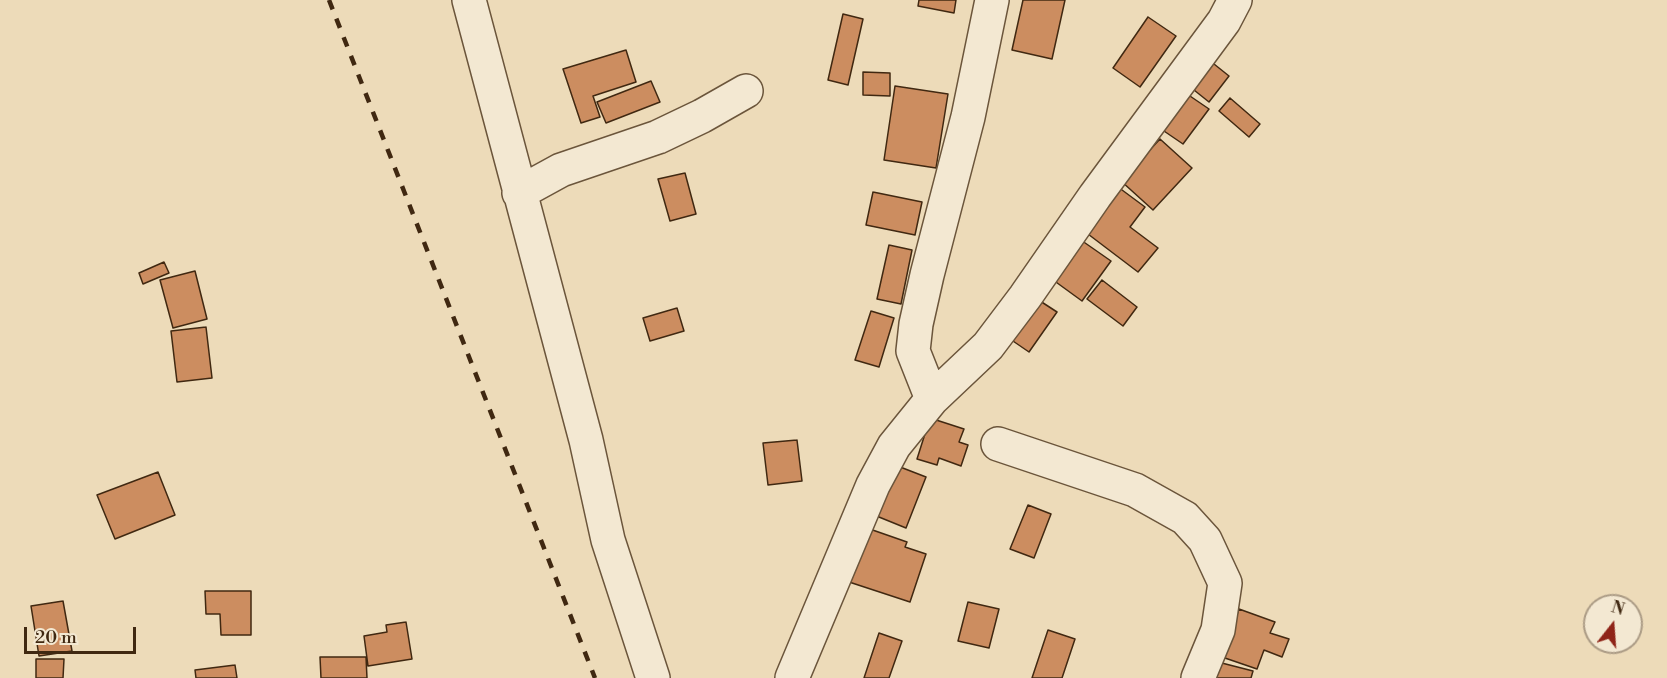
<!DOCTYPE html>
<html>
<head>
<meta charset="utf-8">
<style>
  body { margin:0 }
  #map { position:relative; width:1667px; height:678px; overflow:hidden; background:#eddbb9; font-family:"Libre Bodoni",serif }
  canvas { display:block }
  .north { position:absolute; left:1583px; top:594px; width:60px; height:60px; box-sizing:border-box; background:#f3e8d2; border:2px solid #ab9b85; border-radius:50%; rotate:17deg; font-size:16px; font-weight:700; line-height:24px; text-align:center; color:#402811 }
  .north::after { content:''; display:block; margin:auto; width:21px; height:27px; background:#8f2418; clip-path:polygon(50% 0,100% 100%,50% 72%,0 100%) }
  .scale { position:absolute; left:24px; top:627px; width:112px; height:27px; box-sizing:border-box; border:3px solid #402811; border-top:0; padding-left:8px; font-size:18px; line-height:21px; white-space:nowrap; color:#402811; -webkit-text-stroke:4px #f3e8d2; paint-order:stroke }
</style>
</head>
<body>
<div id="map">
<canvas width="1667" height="678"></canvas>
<div class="north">N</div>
<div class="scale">20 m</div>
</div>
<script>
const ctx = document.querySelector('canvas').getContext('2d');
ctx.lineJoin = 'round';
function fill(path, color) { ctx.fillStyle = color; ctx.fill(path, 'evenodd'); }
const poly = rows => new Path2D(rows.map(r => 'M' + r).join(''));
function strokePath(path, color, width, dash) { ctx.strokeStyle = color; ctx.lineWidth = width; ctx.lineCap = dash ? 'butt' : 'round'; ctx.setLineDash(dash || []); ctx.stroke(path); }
const building = poly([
  [919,0,956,0,954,13,918,6,919,0],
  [1023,0,1065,0,1052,59,1012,50,1023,0],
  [843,14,863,19,848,85,828,80,843,14],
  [1148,17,1176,36,1140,87,1113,68,1148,17],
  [626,50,636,82,593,96,600,117,581,123,563,69,626,50],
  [1209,60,1229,76,1209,102,1189,86,1209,60],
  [863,72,890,73,890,96,863,95,863,72],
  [651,81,660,102,606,123,597,102,651,81],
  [895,86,948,94,936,168,884,160,895,86],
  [1187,94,1209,109,1183,144,1161,129,1187,94],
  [1230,98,1260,124,1249,137,1219,111,1230,98],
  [1160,139,1192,168,1153,210,1121,181,1160,139],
  [685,173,696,214,670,221,658,179,685,173],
  [1118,187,1145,207,1130,227,1158,248,1138,272,1084,231,1118,187],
  [873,192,922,202,915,235,866,225,873,192],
  [1078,238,1111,261,1082,301,1049,277,1078,238],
  [889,245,912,250,901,304,877,299,889,245],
  [164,262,169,273,143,284,139,273,164,262],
  [195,271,207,319,173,328,160,280,195,271],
  [1102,280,1137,307,1123,326,1087,299,1102,280],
  [1037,299,1057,312,1029,352,1010,339,1037,299],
  [677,308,684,331,650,341,643,318,677,308],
  [871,311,894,318,879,367,855,360,871,311],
  [206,327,212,378,177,382,171,331,206,327],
  [930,418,964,429,959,442,968,445,961,466,939,458,937,465,917,459,930,418],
  [797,440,802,481,768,485,763,443,797,440],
  [895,465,926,477,906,528,874,515,895,465],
  [158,472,175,515,115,539,97,495,158,472],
  [1028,505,1051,514,1034,558,1010,549,1028,505],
  [864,527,907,542,905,547,926,554,910,602,846,581,864,527],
  [205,591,251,591,251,635,221,635,220,614,206,614,205,591],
  [63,601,72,651,39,656,31,606,63,601],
  [968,602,999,609,989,648,958,641,968,602],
  [1239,609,1275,622,1270,633,1289,639,1282,657,1264,650,1257,669,1222,657,1239,609],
  [406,622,412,659,368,666,364,636,387,632,386,625,406,622],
  [1048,630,1075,639,1062,678,1032,678,1048,630],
  [879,633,902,641,889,678,864,678,879,633],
  [320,657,366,657,367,678,321,678,320,657],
  [36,659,64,659,63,678,36,678,36,659],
  [1214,661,1253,671,1251,678,1210,678,1214,661],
  [235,665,237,678,196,678,195,670,235,665]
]);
const minor = poly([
  [469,0,586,440,608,540,653,678],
  [519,193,561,170,658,137,702,116,746,91],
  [932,399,913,351,916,324,927,275,968,117,992,0],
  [998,444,1135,490,1185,518,1205,540,1225,583,1218,630,1198,678],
  [792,678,873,485,894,446,932,399,988,346,1025,297,1095,196,1224,21,1235,0]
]);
const rail = poly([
  [329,0,595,678]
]);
fill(building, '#cc8d60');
strokePath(building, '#402811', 1.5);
strokePath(minor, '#6b553b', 36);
strokePath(minor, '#f3e8d2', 33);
strokePath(rail, '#402811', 4.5, [10, 10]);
</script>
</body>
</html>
